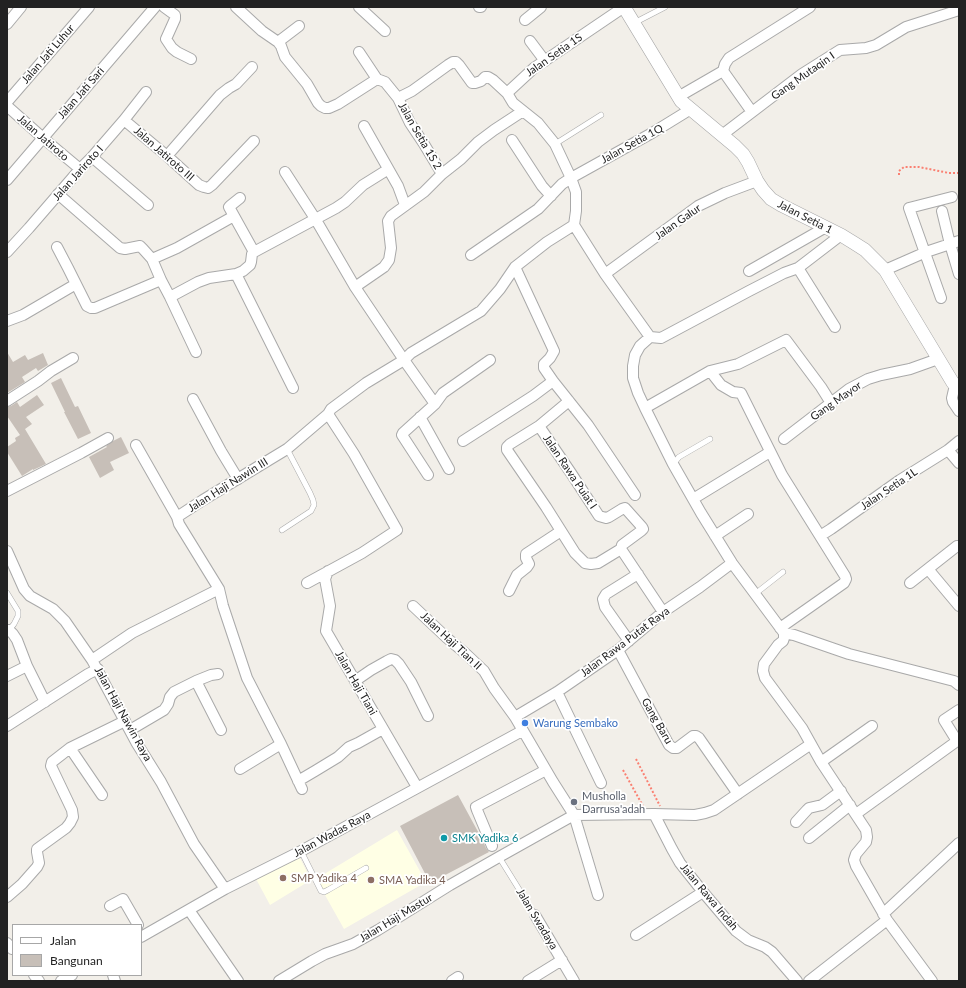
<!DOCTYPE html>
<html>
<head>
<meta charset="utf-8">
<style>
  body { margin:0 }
  #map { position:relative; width:966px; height:988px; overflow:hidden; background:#f2efe9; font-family:Lato,sans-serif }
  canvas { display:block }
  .frame { position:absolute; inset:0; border:8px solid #222; pointer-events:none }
  .legend { position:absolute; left:12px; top:924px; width:130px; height:52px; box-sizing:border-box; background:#fff; border:1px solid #a7a7a7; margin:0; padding:5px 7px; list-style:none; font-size:12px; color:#222 }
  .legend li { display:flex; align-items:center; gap:8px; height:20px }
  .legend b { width:20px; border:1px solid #a7a7a7 }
</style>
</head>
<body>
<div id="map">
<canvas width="966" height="988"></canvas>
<div class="frame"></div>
<ul class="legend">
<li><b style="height:5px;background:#fff"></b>Jalan</li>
<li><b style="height:11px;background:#c7bfb8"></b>Bangunan</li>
</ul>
</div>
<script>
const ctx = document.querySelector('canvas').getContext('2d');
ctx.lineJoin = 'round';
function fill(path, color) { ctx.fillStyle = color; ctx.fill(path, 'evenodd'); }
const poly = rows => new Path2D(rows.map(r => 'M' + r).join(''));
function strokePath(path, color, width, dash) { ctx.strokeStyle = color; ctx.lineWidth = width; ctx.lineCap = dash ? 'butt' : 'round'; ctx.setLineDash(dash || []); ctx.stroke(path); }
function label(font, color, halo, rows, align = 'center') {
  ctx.font = font + ' Lato,sans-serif'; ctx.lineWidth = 3.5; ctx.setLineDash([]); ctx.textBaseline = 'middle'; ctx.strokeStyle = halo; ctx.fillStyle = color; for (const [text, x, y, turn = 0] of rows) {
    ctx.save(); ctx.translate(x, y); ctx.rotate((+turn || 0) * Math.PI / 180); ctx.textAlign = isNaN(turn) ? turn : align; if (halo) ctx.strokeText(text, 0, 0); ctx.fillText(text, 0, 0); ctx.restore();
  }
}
const education = poly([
  [397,830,426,882,344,929,316,879],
  [298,854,311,880,270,905,255,877]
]);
const building = poly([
  [7,352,13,362,25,355,28,360,43,353,48,365,38,371,36,368,22,377,25,382,7,393],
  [61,378,75,407,78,406,91,433,78,439,64,412,65,412,51,383],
  [37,395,44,405,26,417,32,424,25,429,46,464,33,470,33,469,22,476,7,452,7,447,16,441,15,438,20,435,7,416,7,407,11,406,17,402,20,407],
  [121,437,129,453,110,462,114,470,100,478,89,457,107,447,106,446,113,441],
  [458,795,482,839,486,848,489,852,430,883,400,826]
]);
const path = poly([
  [899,175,899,171,904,167,919,167,949,173,959,173],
  [636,759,660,806],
  [623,770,643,806]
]);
const service = poly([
  [634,23,665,7],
  [555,144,601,115],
  [673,464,679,457,710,439],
  [282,530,311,511,314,505,313,500,310,493,287,449],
  [7,593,18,611,18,616,14,624,9,630],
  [755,594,783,572],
  [301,851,321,891,324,892,328,890,366,868],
  [499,857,535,915]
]);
const minor = poly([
  [164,7,175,15,175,19,166,39,172,48,177,52,191,59],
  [236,7,262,31,278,42,281,46,285,57,307,84,318,103,321,106,325,108,329,108,338,104,377,79,385,82,398,98,410,123,424,144,442,174],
  [359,7,385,31],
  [479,7,481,7],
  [525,20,541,7],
  [7,24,21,7],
  [530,41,545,61],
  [278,42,299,26],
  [359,52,377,79],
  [723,71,752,112],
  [507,93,534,68,624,7],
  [678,97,723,71,725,64,729,58,810,7],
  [398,98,412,91,448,65,453,62,456,62,459,65,472,83,475,83,481,81,485,77,488,77,493,80,507,93,513,103,538,123,555,144,571,178,576,192,576,211,574,225],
  [7,102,89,7],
  [7,106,43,138,80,169],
  [124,120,167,156,199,185,204,187,208,188,212,185,254,141],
  [364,126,398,186,405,205],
  [722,135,802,74,840,50,866,48,876,45,906,27,959,10],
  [512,140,542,186,551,196],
  [167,156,220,95,229,88,236,84,252,67],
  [92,157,148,205],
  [285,172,316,220,355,287,404,360,435,404],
  [7,180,155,7],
  [58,194,120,248,125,249,140,246,143,249,152,259,161,280,170,297,196,352],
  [240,198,230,206,229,207,254,252],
  [942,211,950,244,959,274],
  [574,225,605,274,650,337],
  [841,235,798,268,784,273,749,291,661,338,650,337,640,346,635,355,633,366,633,378,638,393,645,408,673,464,701,513,732,563,784,633,784,638,783,641,778,645,764,664,763,671,765,678,802,728,821,762,866,830,867,837,866,842,856,854,854,860,856,866,887,920,932,981],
  [57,247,68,268,87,306,91,308,95,308,161,280],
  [7,252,29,228,80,169,92,157,124,120,146,92],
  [471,255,538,209,562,184,571,178,652,133,691,109],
  [152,259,177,248,234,216],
  [515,267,554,351,550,358,544,364,544,368,553,381,588,425,635,495],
  [798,268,835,327],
  [885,270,926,252,959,241],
  [749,271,826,227],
  [236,274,293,388],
  [605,274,698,206,725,193,757,181],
  [355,287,384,267,389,260,391,248,388,221,391,216,424,192,442,174,461,159,478,142,494,130,523,111],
  [170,297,198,282,209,278,236,274,243,271,250,265,251,262,252,254,254,252,336,208,345,202,363,185,387,170],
  [941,298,909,208,952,197],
  [7,321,23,315,76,284],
  [710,371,721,385,733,392,741,393,782,475,845,576,846,579,844,583,780,628],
  [955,385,952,398,953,402,959,411],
  [193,399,221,451,238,479],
  [7,401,38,381,51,371,73,358],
  [569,401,539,426,571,473,599,516,606,518,609,517,622,509,625,508,642,527,643,529,641,531,622,545,621,549],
  [645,408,710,371,738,364,786,340,821,387,831,403],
  [420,417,449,469],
  [539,426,510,444,507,447,507,450,546,507,575,553,585,563,591,564,598,563,621,549,663,612],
  [784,439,849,389,868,379,881,375,910,369,938,359],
  [463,441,533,396,553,381],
  [136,445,177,517,179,524,219,589,223,606,247,678,281,744,302,789],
  [948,450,959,463],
  [428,475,402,435,403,433,435,404,443,393,490,360],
  [7,491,81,453,108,438],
  [693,499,770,452],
  [177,517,203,500,287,449,328,414,331,409,366,383,404,360,411,353,481,311,500,289,515,267,547,242,574,225],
  [715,536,748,514],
  [820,536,831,529,900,480,948,450,959,441],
  [7,551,24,589,30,596,53,609,65,621,92,660,136,742,161,782,194,844,225,889],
  [928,569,959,606],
  [328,571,325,579,330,606,326,631,417,787],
  [307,583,362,553,397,530,354,454,328,414],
  [910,583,957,546],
  [509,591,517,575,527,567,529,564,526,558,526,554,561,531],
  [413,606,447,638,466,654,484,671,494,688,515,717,553,782,574,815,598,895],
  [7,630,9,630,13,634,17,640,27,666,45,702],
  [784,633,794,635,849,654,954,681,959,685],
  [629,641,605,607,603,599,606,594,638,574],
  [618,650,669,745,673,748,677,748,693,736,696,736,699,738,738,794],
  [92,660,132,633,219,589],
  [7,676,27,666],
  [196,681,221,730],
  [355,681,371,670,387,661,391,659,395,660,399,664,411,682,428,716],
  [557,692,601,783],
  [515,717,557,692,618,650,663,612,700,587,732,563],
  [7,726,88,674,98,669],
  [130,730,164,710,168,704,170,697,174,692,196,681,211,675,218,674],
  [70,748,102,795],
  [821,762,872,726],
  [240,769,281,744],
  [298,781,315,771,338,757,349,747,358,743,383,729],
  [654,814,672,849,680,863,703,892,736,931,748,940,765,947,772,952,797,981],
  [856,814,957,741,944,720,959,710],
  [796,822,807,810,809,808,822,805,841,791],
  [809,838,850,805],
  [492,846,477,810,476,807,546,770],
  [7,897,22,884,37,867,39,863,37,852,37,849,66,828,70,823,73,817,72,810,51,766,52,762,70,748,125,721],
  [110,906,123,899,138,925],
  [189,910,238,981],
  [883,914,959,843],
  [535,915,574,981],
  [636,935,703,892],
  [141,937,225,889,301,851,522,731],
  [7,943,12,949],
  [34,975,39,981],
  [113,975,115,981],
  [61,981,72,975],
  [279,981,312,961,325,954,353,944,378,930,450,885,499,857,574,815,654,814,695,815,705,813,714,810,811,744],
  [452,981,458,977],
  [528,981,562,960],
  [809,981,887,920]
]);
const tertiary = poly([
  [624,7,681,101,735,146,743,154,748,162,757,181,763,190,771,199,781,205,841,235,854,243,865,250,885,270,953,383,959,386]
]);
const markers = [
  [525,723,4,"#3f7fe0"],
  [574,802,4,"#6b7280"],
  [444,838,4,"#0f9aa8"],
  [283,878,4,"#8d6e63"],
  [371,880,4,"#8d6e63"]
];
const streetNames = [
  ["Jalan Jati Luhur",48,54,-49],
  ["Jalan Setia 1S",554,55,-35],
  ["Gang Mutaqin I",803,76,-35],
  ["Jalan Jati Sari",81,93,-49],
  ["Jalan Setia 1S 2",420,136,60],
  ["Jalan Jatiroto",43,138,41],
  ["Jalan Setia 1Q",632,144,-29],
  ["Jalan Jatiroto III",164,154,41],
  ["Jalan Jariroto I",78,173,-48],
  ["Jalan Setia 1",805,217,27],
  ["Jalan Galur",678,222,-35],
  ["Gang Mayor",836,401,-35],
  ["Jalan Rawa Puiat I",570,472,56],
  ["Jalan Haji Nawin III",228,485,-32],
  ["Jalan Setia 1L",889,489,-34],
  ["Jalan Haji Tian II",451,641,43],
  ["Jalan Rawa Putat Raya",625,642,-37],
  ["Jalan Haji Tiani",356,683,60],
  ["Jalan Haji Nawin Raya",123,714,61],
  ["Gang Baru",657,721,60],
  ["Jalan Wadas Raya",332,834,-28],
  ["Jalan Rawa Indah",709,897,50],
  ["Jalan Haji Mastur",396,918,-31],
  ["Jalan Swadaya",537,919,59]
];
const shopNames = [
  ["Warung Sembako",533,723]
];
const worshipNames = [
  ["Musholla",582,796],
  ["Darrusa'adah",582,809]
];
const cultureNames = [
  ["SMK Yadika 6",452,838]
];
const educationNames = [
  ["SMP Yadika 4",291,878],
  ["SMA Yadika 4",379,880]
];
fill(education, '#ffffe5');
fill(building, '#c7bfb8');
strokePath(service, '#a9a9a9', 6);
strokePath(minor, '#a9a9a9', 12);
strokePath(tertiary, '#a9a9a9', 14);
strokePath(path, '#fa8072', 2, [2, 2]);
strokePath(service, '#fff', 5);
strokePath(minor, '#fff', 10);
strokePath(tertiary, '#fff', 13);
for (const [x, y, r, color] of markers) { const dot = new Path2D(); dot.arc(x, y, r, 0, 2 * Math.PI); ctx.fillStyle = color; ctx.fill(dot); strokePath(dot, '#fff', 1.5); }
label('11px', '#222', '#fff', streetNames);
label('11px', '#366cbe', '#fff', shopNames, 'left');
label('11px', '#5b616d', '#fff', worshipNames, 'left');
label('11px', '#0d838f', '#fff', cultureNames, 'left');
label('11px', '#785e54', '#fff', educationNames, 'left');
</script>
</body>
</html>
